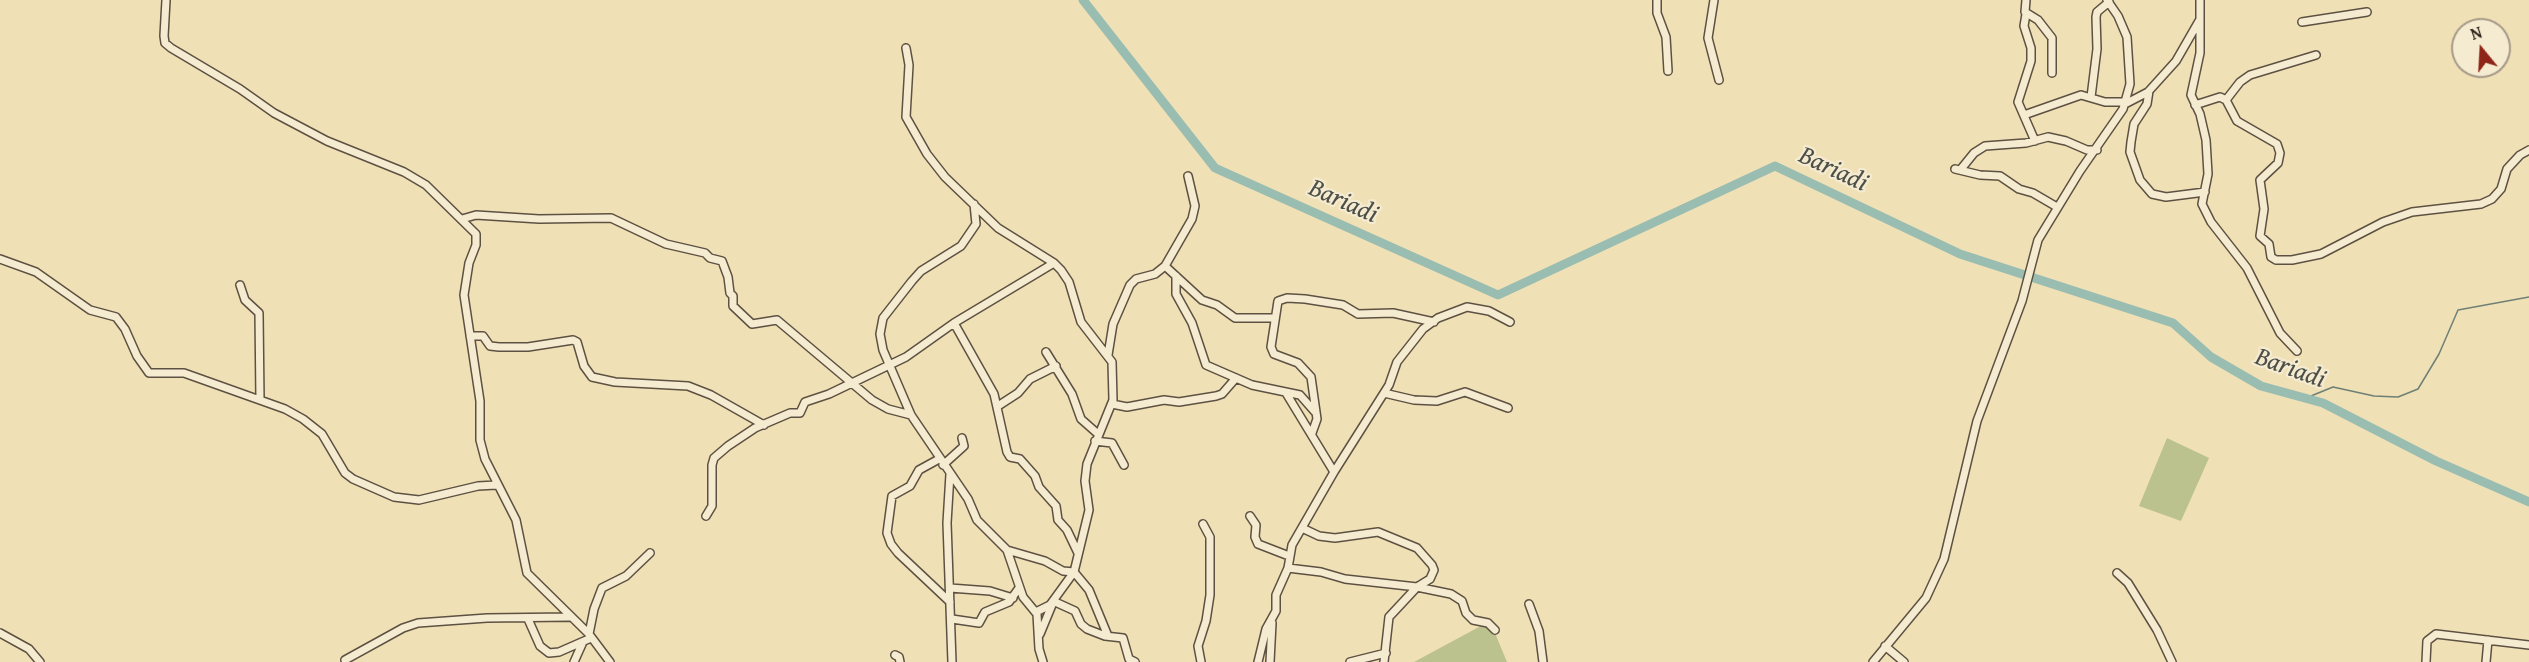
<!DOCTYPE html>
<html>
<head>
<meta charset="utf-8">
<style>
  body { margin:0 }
  #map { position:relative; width:2529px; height:662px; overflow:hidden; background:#f0e0b6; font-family:"Gentium Book Plus",serif }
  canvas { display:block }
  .north { position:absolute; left:2451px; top:18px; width:60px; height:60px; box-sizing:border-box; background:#f5ebd0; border:2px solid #a59a88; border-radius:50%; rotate:342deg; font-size:16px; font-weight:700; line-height:24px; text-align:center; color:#2c211b }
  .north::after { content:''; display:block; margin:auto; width:21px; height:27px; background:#8f2418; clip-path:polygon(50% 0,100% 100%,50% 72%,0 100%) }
</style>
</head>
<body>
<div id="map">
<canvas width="2529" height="662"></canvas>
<div class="north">N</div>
</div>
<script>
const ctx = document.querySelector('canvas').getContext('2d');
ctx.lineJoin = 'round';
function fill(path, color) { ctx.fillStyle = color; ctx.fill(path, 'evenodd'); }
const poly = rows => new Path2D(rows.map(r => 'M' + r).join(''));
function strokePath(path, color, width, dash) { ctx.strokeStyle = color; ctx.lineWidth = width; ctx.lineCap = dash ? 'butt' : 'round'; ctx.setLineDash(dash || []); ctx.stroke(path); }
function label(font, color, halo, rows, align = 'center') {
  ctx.font = font + ' "Gentium Book Plus",serif'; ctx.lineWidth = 4.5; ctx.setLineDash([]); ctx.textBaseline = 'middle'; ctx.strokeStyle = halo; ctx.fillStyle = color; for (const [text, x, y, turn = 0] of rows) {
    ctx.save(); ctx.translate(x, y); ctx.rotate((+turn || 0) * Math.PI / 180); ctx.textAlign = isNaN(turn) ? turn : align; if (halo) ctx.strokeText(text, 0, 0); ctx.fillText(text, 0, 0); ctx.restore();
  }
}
const green = poly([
  [2167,438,2209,458,2181,521,2139,506],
  [1490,621,1507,662,1414,662]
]);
const stream = poly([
  [2306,398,2333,387,2374,396,2398,397,2418,389,2439,354,2458,310,2529,297]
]);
const river = poly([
  [1083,0,1215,168,1498,295,1775,166,1960,254,2173,323,2211,357,2261,386,2323,403,2436,461,2529,502]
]);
const minor = poly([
  [166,0,164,36,165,43,171,48,240,89,274,113,327,141,404,172,426,185,476,234,476,245,469,263,464,295,480,401,480,440,485,459,516,520,527,573,589,634,610,662],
  [1657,0,1657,13,1666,37,1668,71],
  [1714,0,1708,38,1719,80],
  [2026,0,2025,12,2038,20,2052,38,2052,73],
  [2200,0,2200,53,2191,95,2200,114,2206,140,2208,174,2202,204,2211,222,2247,268,2280,333,2297,351],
  [2026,14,2024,26,2031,48,2031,61,2018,102,2035,141],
  [2302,22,2367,12],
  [906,48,909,65,906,117,927,154,945,177,998,228,1054,263,1061,270,1069,282,1081,322,1112,362,1113,400,1087,464,1085,481,1089,510,1074,572,1050,605,1036,612],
  [2149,91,2147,104,2134,124,2131,142,2130,152,2140,180,2152,194,2166,197,2205,192],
  [2091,97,2097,49,2096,17,2097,12,2109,2],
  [2226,100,2240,82,2250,75,2316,55],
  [2125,104,2148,92,2176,61,2199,21],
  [2195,105,2220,97,2226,100,2237,121,2277,144,2280,153,2278,163,2260,180,2264,209,2260,236,2269,244,2271,257,2276,260,2292,260,2321,254,2383,222,2412,212,2481,204,2492,199,2501,189,2507,169,2520,155,2529,150],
  [2024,115,2081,95,2105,102,2126,102],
  [1955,169,1980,175,2000,176,2019,189,2033,193,2057,207],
  [1961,169,1974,153,1985,146,2026,143,2048,137,2066,141,2087,150,2097,150],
  [974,204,976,224,961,246,921,271,912,281,883,318,880,334,883,350,911,415,968,499,977,520,1007,550,1023,597,1037,614,1039,649,1043,662],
  [462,219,476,215,539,219,611,218,666,244,705,253,710,258,722,261,728,277,730,293,733,296,733,306,752,324,777,320,872,400,888,409,911,415],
  [0,259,36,272,90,310,116,317,125,329,137,356,149,373,184,373,285,409,303,419,322,434,345,473,353,479,394,497,419,500,478,486,496,485],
  [1165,266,1202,300,1217,305,1235,318,1274,318],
  [1176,276,1176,294,1192,323,1206,365,1252,385,1300,395,1315,412],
  [240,285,245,300,259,313,260,400],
  [954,323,994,394,1007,452,1010,457,1020,459,1035,476,1039,487,1056,506,1058,520,1067,530,1078,553],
  [470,336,483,336,490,346,499,347,528,347,573,340,577,342,584,366,592,377,615,382,688,386,711,395,764,425],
  [1046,352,1072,394,1081,419,1098,434],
  [1108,355,1113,324,1130,285,1136,279,1155,274,1165,266,1192,219,1195,206,1188,176],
  [1286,393,1334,472],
  [1384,393,1414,400,1437,401,1465,392,1508,408],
  [1112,404,1127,407,1164,400,1179,402,1216,396,1222,394,1236,378],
  [998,406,1018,393,1030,379,1056,366],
  [1312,433,1317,419,1311,377,1298,363,1274,354,1271,347,1278,301,1287,298,1305,299,1343,305,1358,314,1393,313,1434,322],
  [1095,441,1112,443,1124,465],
  [939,459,919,470,910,486,892,496,887,533,891,544,898,553,950,602],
  [943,465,964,446,962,438],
  [950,474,947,523,952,662],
  [706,516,712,506,712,465,714,458,728,446,755,428,790,413,800,413,805,402,829,394,906,357,954,323,1054,263],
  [1250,516,1256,525,1255,537,1258,544,1289,556],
  [1302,528,1319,536,1335,538,1378,532,1417,548,1432,565,1434,570,1430,579,1417,587,1389,617,1384,662],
  [1007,550,1045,561,1063,571,1074,572,1089,590,1108,636],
  [1288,568,1321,572,1345,579,1417,587,1451,594,1462,601,1466,613,1473,620,1488,623,1495,630],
  [2117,573,2128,583,2157,630,2172,662],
  [950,588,990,591,1013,598],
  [1053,601,1075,611,1081,624,1087,629,1105,636,1123,638,1129,659,1135,662],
  [1529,604,1539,631,1543,662],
  [528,619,540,646,549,653,559,652,591,638],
  [952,619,979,623,985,612,1009,602,1019,588],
  [0,633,29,649,40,662],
  [589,634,594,609,602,588,626,576,650,553],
  [1040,634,1052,605],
  [1885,646,1904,662],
  [895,655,899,657,900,662],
  [345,660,403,628,418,623,487,618,570,617],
  [574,662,583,642],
  [1201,662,1198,646,1206,621,1210,595,1210,537,1203,524],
  [1258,662,1266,629,1276,611,1276,595,1288,568,1292,545,1334,472,1389,385,1397,362,1423,329,1438,318,1467,307,1489,311,1510,322],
  [1270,662,1272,623],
  [1350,662,1386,653],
  [1873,662,1926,598,1944,559,1977,421,2022,301,2038,240,2080,171,2123,109,2130,84,2127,37,2118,16,2107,0],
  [2426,662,2427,641,2436,634,2529,645],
  [2486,662,2488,640]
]);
const waterNames = [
  ["Bariadi",1833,170,25],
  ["Bariadi",1343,202,24],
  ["Bariadi",2290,369,20]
];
fill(green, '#bbc28d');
strokePath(stream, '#6e7f75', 1.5);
strokePath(river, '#9abdb1', 9);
strokePath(minor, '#5d5142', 10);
strokePath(minor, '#f5ebd0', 7);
label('italic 26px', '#4d5048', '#f5ebd0', waterNames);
</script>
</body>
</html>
